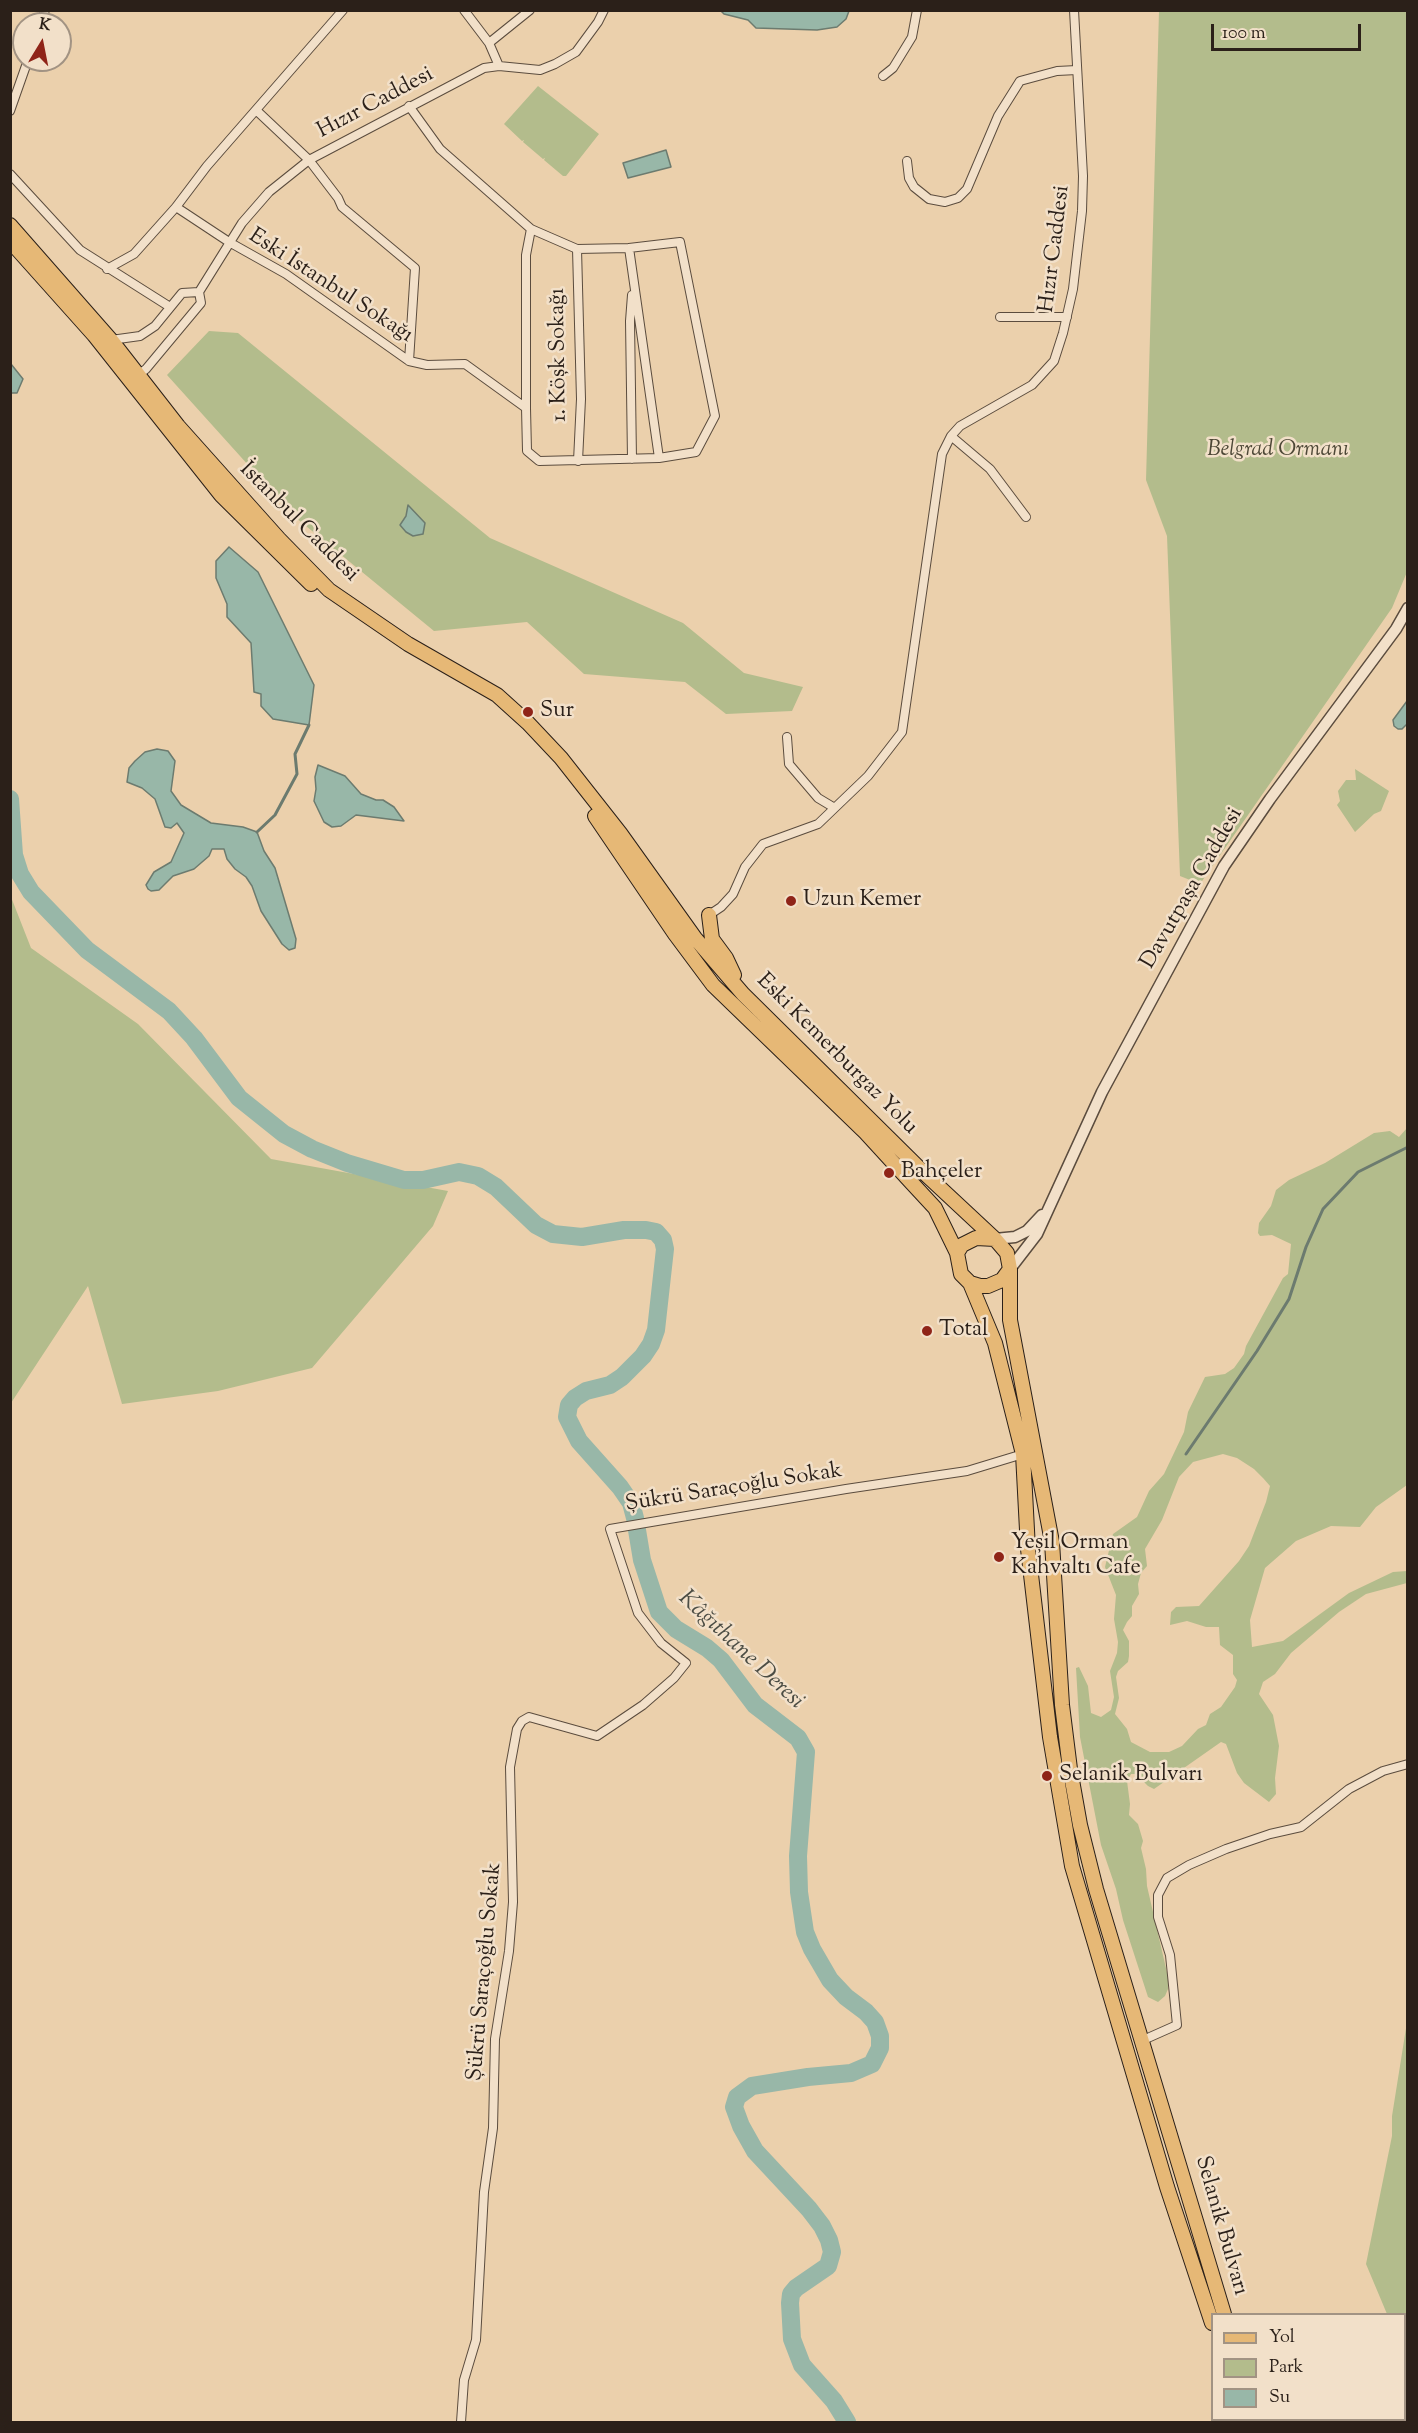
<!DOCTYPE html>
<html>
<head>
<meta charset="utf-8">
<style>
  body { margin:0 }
  #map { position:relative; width:1418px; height:2433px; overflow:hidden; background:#ebd0ac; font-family:"Sorts Mill Goudy",serif }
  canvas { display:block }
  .frame { position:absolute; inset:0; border:12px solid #2b2019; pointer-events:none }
  .legend { position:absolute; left:1211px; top:2313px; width:195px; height:108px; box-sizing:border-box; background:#f2e0c9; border:2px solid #a29383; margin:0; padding:8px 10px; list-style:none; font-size:18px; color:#2b2019 }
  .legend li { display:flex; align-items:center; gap:12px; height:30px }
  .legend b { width:30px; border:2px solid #a29383 }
  .north { position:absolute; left:12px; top:12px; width:60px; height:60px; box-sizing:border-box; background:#f2e0c9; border:2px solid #a29383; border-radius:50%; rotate:10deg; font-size:16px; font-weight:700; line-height:24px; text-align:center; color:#2b2019 }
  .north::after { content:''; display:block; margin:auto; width:21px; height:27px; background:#8f2418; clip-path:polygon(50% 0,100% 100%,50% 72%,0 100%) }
  .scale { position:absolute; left:1211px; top:24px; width:150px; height:27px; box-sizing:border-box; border:3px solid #2b2019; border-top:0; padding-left:8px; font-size:18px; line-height:21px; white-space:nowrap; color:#2b2019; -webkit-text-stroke:4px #f2e0c9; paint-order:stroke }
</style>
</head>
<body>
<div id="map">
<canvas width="1418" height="2433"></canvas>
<div class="frame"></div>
<ul class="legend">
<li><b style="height:8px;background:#e6b876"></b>Yol</li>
<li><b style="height:16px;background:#b3bc8c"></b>Park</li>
<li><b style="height:16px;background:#98b7a8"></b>Su</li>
</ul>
<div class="north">K</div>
<div class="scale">100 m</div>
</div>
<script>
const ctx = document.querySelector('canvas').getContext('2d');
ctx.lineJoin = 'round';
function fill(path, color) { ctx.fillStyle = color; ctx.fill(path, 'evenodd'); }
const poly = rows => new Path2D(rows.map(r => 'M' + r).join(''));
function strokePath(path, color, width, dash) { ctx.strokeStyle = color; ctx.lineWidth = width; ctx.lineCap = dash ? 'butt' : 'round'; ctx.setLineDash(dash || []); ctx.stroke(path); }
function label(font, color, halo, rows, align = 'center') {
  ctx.font = font + ' "Sorts Mill Goudy",serif'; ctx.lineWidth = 5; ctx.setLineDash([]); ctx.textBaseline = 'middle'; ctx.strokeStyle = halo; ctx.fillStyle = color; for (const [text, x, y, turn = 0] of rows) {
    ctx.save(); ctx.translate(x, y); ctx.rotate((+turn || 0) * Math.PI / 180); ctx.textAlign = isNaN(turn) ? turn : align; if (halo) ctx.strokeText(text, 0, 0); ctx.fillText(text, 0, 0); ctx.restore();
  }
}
const green = poly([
  [1159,11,1408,11,1407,572,1392,608,1200,884,1180,876,1167,536,1146,480],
  [538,86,599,134,566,176,563,176,544,160,545,158,543,159,523,142,524,140,522,141,504,124],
  [209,331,238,333,490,538,683,623,744,673,803,687,792,711,726,714,685,682,584,674,527,622,434,631,295,517,167,375],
  [1355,769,1389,791,1381,811,1374,814,1355,832,1337,805,1340,801,1338,791,1346,780,1356,780],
  [11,897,31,948,138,1024,271,1159,448,1191,433,1226,312,1368,218,1391,122,1404,88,1286,11,1403],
  [1407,1128,1407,1485,1376,1507,1360,1527,1331,1526,1296,1541,1265,1568,1250,1620,1252,1647,1283,1641,1349,1593,1393,1572,1407,1571,1407,1583,1366,1594,1339,1612,1291,1653,1275,1674,1263,1682,1259,1694,1273,1715,1279,1746,1275,1778,1276,1794,1269,1802,1244,1783,1237,1773,1226,1744,1221,1742,1154,1789,1148,1786,1136,1774,1131,1774,1127,1781,1130,1804,1129,1815,1138,1824,1143,1841,1141,1848,1146,1869,1147,1886,1168,1977,1168,1989,1165,1996,1158,2002,1148,1997,1123,1920,1116,1889,1101,1845,1080,1737,1076,1668,1079,1667,1088,1686,1091,1713,1101,1717,1111,1710,1114,1697,1110,1671,1117,1653,1118,1642,1114,1619,1116,1595,1105,1567,1113,1534,1137,1517,1149,1491,1164,1474,1184,1432,1188,1412,1205,1377,1225,1374,1234,1368,1244,1354,1246,1346,1283,1278,1288,1274,1291,1244,1272,1235,1260,1236,1258,1233,1259,1223,1271,1206,1276,1190,1289,1180,1325,1163,1374,1133,1390,1131,1399,1137],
  [1223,1454,1237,1458,1254,1469,1263,1478,1270,1486,1266,1502,1249,1546,1239,1561,1199,1606,1176,1607,1171,1612,1170,1625,1187,1621,1206,1627,1219,1627,1220,1645,1233,1655,1233,1674,1237,1680,1235,1687,1221,1707,1210,1714,1206,1725,1198,1729,1182,1746,1169,1752,1150,1752,1131,1742,1127,1729,1115,1714,1119,1698,1116,1677,1118,1671,1128,1662,1129,1656,1129,1641,1123,1630,1127,1622,1132,1616,1132,1606,1139,1594,1138,1584,1141,1573,1147,1566,1145,1549,1162,1520,1179,1477,1193,1462],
  [1407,2022,1407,2355,1405,2351,1404,2314,1387,2314,1366,2264,1392,2136,1392,2116]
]);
const water = poly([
  [721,11,849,11,846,19,837,27,817,30,756,28,748,20,724,14,721,11],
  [666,150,671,167,628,178,623,163,666,150],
  [11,364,23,379,17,393,11,393,11,364],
  [408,505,425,523,423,534,413,536,406,532,400,525,406,516,408,505],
  [229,547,258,572,314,685,309,725,273,719,261,706,261,694,254,692,251,643,227,617,227,604,216,578,216,561,229,547],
  [1407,701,1407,724,1402,729,1398,729,1394,726,1393,720,1407,701],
  [157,749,168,751,175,761,171,791,181,805,211,823,243,827,257,832,264,851,275,868,296,939,295,948,289,950,282,944,261,911,252,886,246,877,235,869,227,859,224,849,212,849,209,856,194,869,173,876,159,890,151,891,148,889,146,885,154,872,171,862,184,833,177,823,171,828,165,827,155,799,142,788,127,782,129,768,135,761,145,752,157,749],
  [318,765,345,776,361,794,376,800,383,800,394,807,404,821,356,815,341,826,332,827,324,822,314,801,316,789,315,777,318,765]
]);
const stream = poly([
  [257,832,275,815,297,774,295,754,309,725],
  [1186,1454,1257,1351,1289,1299,1306,1247,1323,1209,1358,1172,1408,1147]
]);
const river = poly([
  [10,799,14,855,20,874,31,892,87,950,169,1011,194,1038,239,1098,284,1134,312,1149,347,1163,404,1180,423,1180,459,1172,478,1176,496,1187,536,1225,553,1234,582,1237,624,1230,646,1230,656,1232,663,1240,665,1249,656,1330,651,1344,643,1356,622,1377,610,1385,586,1391,575,1398,569,1405,567,1417,579,1441,620,1487,631,1503,635,1518,642,1560,659,1612,676,1629,707,1648,721,1660,755,1705,798,1738,806,1752,798,1856,799,1892,805,1932,812,1949,830,1980,846,1997,866,2012,875,2022,880,2036,880,2048,872,2064,851,2073,808,2077,752,2086,737,2097,734,2107,741,2126,755,2151,809,2209,822,2226,829,2240,832,2252,828,2266,796,2288,791,2294,790,2303,792,2339,802,2365,834,2401,847,2422]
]);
const minor = poly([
  [464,10,489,43,499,66],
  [41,24,45,10],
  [489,43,530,10],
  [883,76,893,68,912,37,917,10],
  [256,110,309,160,338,198,342,207,415,268,409,361],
  [10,111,28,60],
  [907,161,909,178,914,187,929,199,945,202,958,198,967,189,998,116,1020,81,1057,71,1077,70],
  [10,174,80,250,170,307],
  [176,207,229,242,286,274,409,361,427,365,465,364,526,408,527,451,539,461,659,458,696,452,715,416,680,242,629,248,577,249,531,229,440,149,409,106],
  [629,248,659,458],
  [577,249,581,399,578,461],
  [107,269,134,254,176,207,207,166,343,10],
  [632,295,630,321,632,459],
  [1000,317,1067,317],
  [111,340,140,336,155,326,182,293,199,292],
  [138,375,146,369,201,303,199,292,242,223,269,192,309,160,484,68,499,66,540,70,555,64,576,52,598,22,604,10],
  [526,408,526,255,531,229],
  [951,436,990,469,1026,517],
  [787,737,789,764,818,798,833,807],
  [709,915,721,907,733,894,745,867,763,844,818,824,868,776,902,732,942,454,951,436,960,426,1032,385,1054,361,1063,333,1073,289,1082,211,1083,176,1074,10],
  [1141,2041,1177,2025,1170,1955,1158,1917,1158,1895,1167,1878,1189,1865,1226,1849,1270,1834,1301,1827,1349,1789,1383,1771,1408,1764],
  [461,2422,464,2380,476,2340,484,2192,493,2128,495,2039,509,1951,513,1902,510,1767,517,1729,522,1721,529,1717,597,1736,643,1705,674,1678,686,1663,661,1643,638,1613,610,1529,846,1489,967,1471,1023,1454]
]);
const tertiary = poly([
  [995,1239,1015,1237,1027,1231,1042,1215],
  [1010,1269,1037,1234,1102,1092,1224,866,1270,799,1396,629,1408,608]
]);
const primary = poly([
  [10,225,111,340,178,426,279,539,329,590,408,644,497,695,528,723,561,758,620,833,695,938,743,994,921,1170,995,1239,1007,1253,1010,1269,1010,1320,1052,1542,1062,1705,1070,1769,1080,1825,1096,1889,1224,2314],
  [10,241,94,335,221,495,311,584],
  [595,816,675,934,713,985,866,1133,910,1181,935,1208,957,1253],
  [709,915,712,939,726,958,734,975],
  [995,1239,976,1238,962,1245,957,1253,961,1274,970,1283,980,1286,988,1286,1002,1280,1010,1269],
  [970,1283,995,1343,1023,1454,1028,1549,1050,1737,1072,1866,1167,2187,1212,2323],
  [1242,2420,1243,2422],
  [1256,2420,1257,2422]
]);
const markers = [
  [528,712,6,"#8f2418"],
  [791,901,6,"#8f2418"],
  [889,1173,6,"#8f2418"],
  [927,1331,6,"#8f2418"],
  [999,1557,6,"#8f2418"],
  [1047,1776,6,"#8f2418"]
];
const streetNames = [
  ["Hızır Caddesi",376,104,-28],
  ["Hızır Caddesi",1056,249,-83],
  ["Eski İstanbul Sokağı",330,287,33],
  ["1. Köşk Sokağı",560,355,-91],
  ["İstanbul Caddesi",298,523,45],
  ["Davutpaşa Caddesi",1193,889,-60],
  ["Eski Kemerburgaz Yolu",836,1055,45],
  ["Şükrü Saraçoğlu Sokak",734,1489,-9],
  ["Şükrü Saraçoğlu Sokak",486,1972,-85],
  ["Selanik Bulvarı",1220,2226,74]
];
const parkNames = [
  ["Belgrad Ormanı",1278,451]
];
const poiNames = [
  ["Sur",540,712],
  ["Uzun Kemer",803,901],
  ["Bahçeler",901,1173],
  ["Total",939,1331],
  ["Yeşil Orman",1011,1544],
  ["Kahvaltı Cafe",1011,1569],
  ["Selanik Bulvarı",1059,1776]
];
const waterNames = [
  ["Kâğıthane Deresi",740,1651,43]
];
fill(green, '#b3bc8c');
fill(water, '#98b7a8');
strokePath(water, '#6c7b6f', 1.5);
strokePath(stream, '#6c7b6f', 3);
strokePath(river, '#98b7a8', 18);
strokePath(minor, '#5b4c3e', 10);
strokePath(tertiary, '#5b4c3e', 13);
strokePath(primary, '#2b2019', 16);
strokePath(minor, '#f2e0c9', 8);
strokePath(tertiary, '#f2e0c9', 10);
strokePath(primary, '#e6b876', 14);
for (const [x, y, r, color] of markers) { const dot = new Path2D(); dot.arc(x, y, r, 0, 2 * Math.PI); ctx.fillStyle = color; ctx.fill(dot); strokePath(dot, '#f2e0c9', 2); }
label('22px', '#2b2019', '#f2e0c9', streetNames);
label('italic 22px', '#4d4736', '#f2e0c9', parkNames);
label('22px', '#2b2019', '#f2e0c9', poiNames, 'left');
label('italic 24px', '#4c4d44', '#f2e0c9', waterNames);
</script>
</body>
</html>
